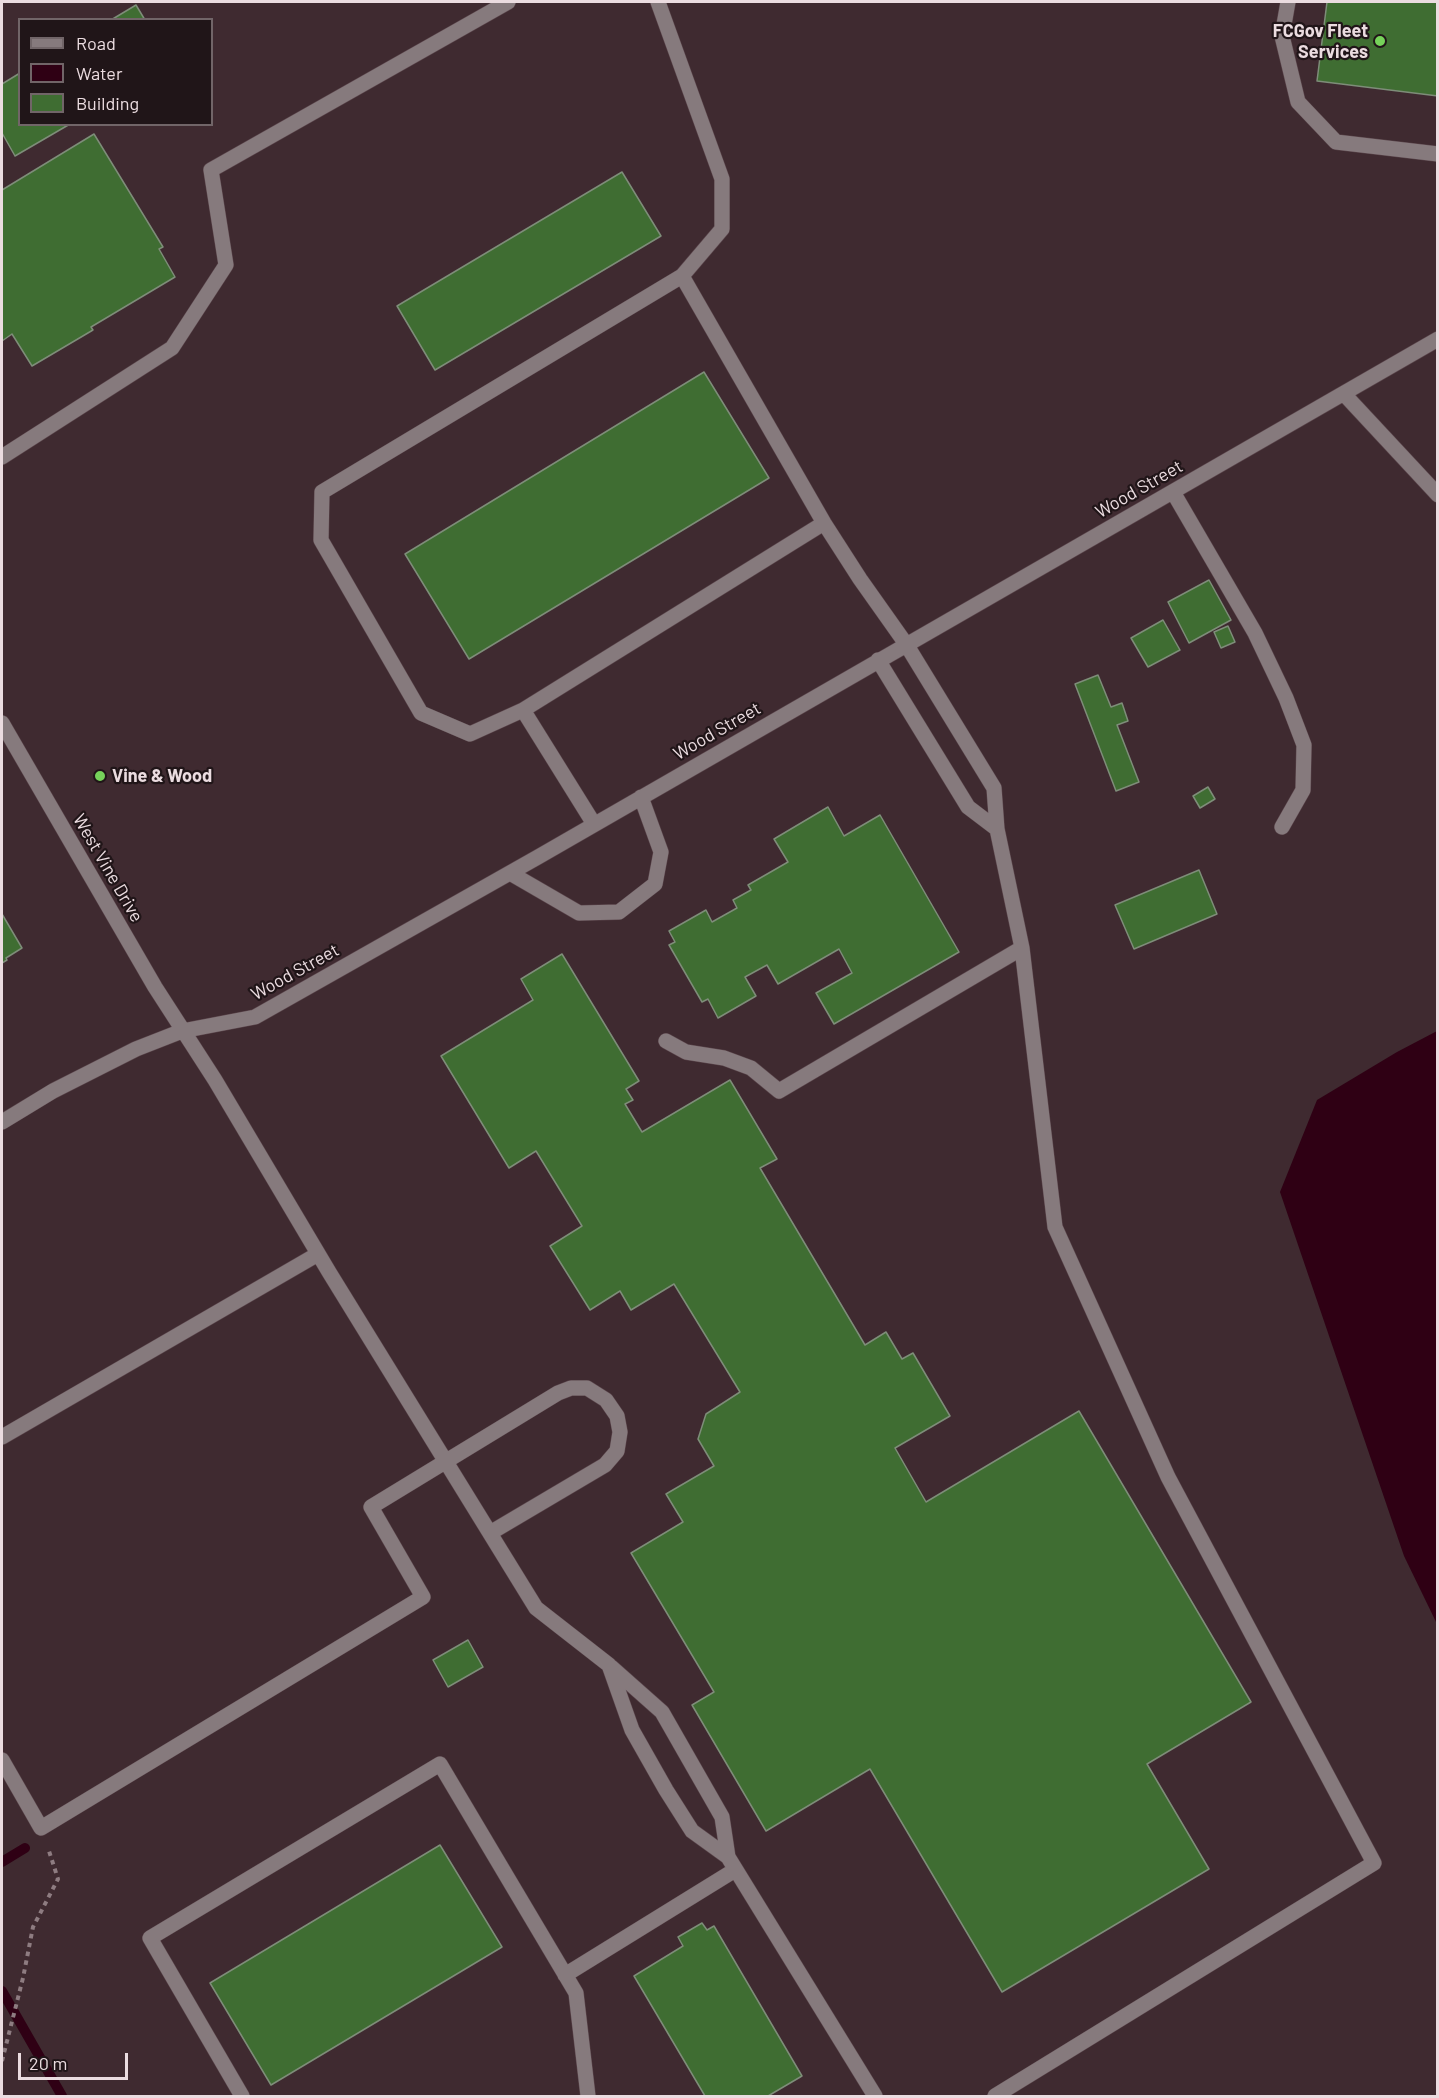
<!DOCTYPE html>
<html>
<head>
<meta charset="utf-8">
<style>
  body { margin:0 }
  #map { position:relative; width:1439px; height:2098px; overflow:hidden; background:#3f2a30; font-family:Barlow,sans-serif }
  canvas { display:block }
  .frame { position:absolute; inset:0; border:3px solid #ebdce0; pointer-events:none }
  .legend { position:absolute; left:18px; top:18px; width:195px; height:108px; box-sizing:border-box; background:#201518; border:2px solid #716568; margin:0; padding:8px 10px; list-style:none; font-size:18px; color:#ebdce0 }
  .legend li { display:flex; align-items:center; gap:12px; height:30px }
  .legend b { width:30px; border:2px solid #716568 }
  .scale { position:absolute; left:18px; top:2053px; width:110px; height:27px; box-sizing:border-box; border:3px solid #ebdce0; border-top:0; padding-left:8px; font-size:18px; line-height:21px; white-space:nowrap; color:#ebdce0; -webkit-text-stroke:4px #201518; paint-order:stroke }
</style>
</head>
<body>
<div id="map">
<canvas width="1439" height="2098"></canvas>
<div class="frame"></div>
<ul class="legend">
<li><b style="height:8px;background:#867a7d"></b>Road</li>
<li><b style="height:16px;background:#2f0014"></b>Water</li>
<li><b style="height:16px;background:#3f6d32"></b>Building</li>
</ul>
<div class="scale">20 m</div>
</div>
<script>
const ctx = document.querySelector('canvas').getContext('2d');
ctx.lineJoin = 'round';
function fill(path, color) { ctx.fillStyle = color; ctx.fill(path, 'evenodd'); }
const poly = rows => new Path2D(rows.map(r => 'M' + r).join(''));
function strokePath(path, color, width, dash) { ctx.strokeStyle = color; ctx.lineWidth = width; ctx.lineCap = dash ? 'butt' : 'round'; ctx.setLineDash(dash || []); ctx.stroke(path); }
function label(font, color, halo, rows, align = 'center') {
  ctx.font = font + ' Barlow,sans-serif'; ctx.lineWidth = 4.5; ctx.setLineDash([]); ctx.textBaseline = 'middle'; ctx.strokeStyle = halo; ctx.fillStyle = color; for (const [text, x, y, turn = 0] of rows) {
    ctx.save(); ctx.translate(x, y); ctx.rotate((+turn || 0) * Math.PI / 180); ctx.textAlign = isNaN(turn) ? turn : align; if (halo) ctx.strokeText(text, 0, 0); ctx.fillText(text, 0, 0); ctx.restore();
  }
}
const water = poly([
  [1437,1031,1437,1624,1404,1556,1280,1192,1317,1100,1397,1052]
]);
const stream = poly([
  [2,1862,25,1848],
  [2,1991,62,2096]
]);
const building = poly([
  [1327,2,1438,2,1438,96,1317,81,1327,2],
  [136,5,145,20,111,20,136,5],
  [20,73,20,124,70,124,15,156,2,133,2,84,20,73],
  [94,134,163,247,159,249,175,277,91,327,93,330,32,366,12,334,2,341,2,190,94,134],
  [622,172,661,236,435,370,397,306,622,172],
  [704,372,769,478,469,659,405,554,704,372],
  [1209,580,1231,620,1189,643,1168,602,1209,580],
  [1163,620,1180,650,1148,667,1131,638,1163,620],
  [1228,626,1235,642,1221,648,1214,632,1228,626],
  [1098,675,1111,707,1122,703,1128,721,1117,725,1139,782,1116,791,1075,684,1098,675],
  [1208,787,1215,799,1200,808,1193,796,1208,787],
  [828,807,844,836,880,815,959,952,834,1024,816,993,852,973,839,949,778,984,767,965,745,977,756,996,718,1018,708,999,702,1002,669,945,675,942,669,931,706,910,712,922,737,908,733,900,751,890,748,885,788,862,774,839,828,807],
  [1199,870,1217,914,1134,949,1115,905,1199,870],
  [2,914,22,948,6,958,7,960,2,963,2,914],
  [562,954,639,1081,626,1089,633,1100,625,1104,642,1132,730,1080,777,1159,760,1168,865,1345,886,1332,902,1359,913,1353,950,1416,895,1448,926,1502,1079,1411,1251,1702,1147,1764,1209,1869,1002,1992,870,1769,766,1831,692,1705,714,1692,631,1553,683,1522,666,1494,714,1466,698,1439,706,1414,740,1392,674,1284,631,1310,620,1291,590,1310,550,1246,582,1226,536,1151,509,1168,441,1056,533,1000,521,979,562,954],
  [468,1640,483,1667,448,1687,433,1660,468,1640],
  [440,1845,502,1947,271,2085,210,1983,440,1845],
  [702,1923,707,1930,714,1926,802,2076,768,2096,705,2096,634,1976,683,1946,678,1937,702,1923]
]);
const path = poly([
  [2,2061,23,1978,33,1927,58,1879,49,1851]
]);
const minor = poly([
  [658,2,722,179,722,229,682,276],
  [1288,2,1282,36,1298,102,1336,142,1438,154],
  [1344,394,1438,495],
  [2,457,172,348,226,265,211,170,508,2],
  [1173,492,1255,633,1286,698,1304,745,1303,790,1282,827],
  [523,710,824,523],
  [2,723,155,987,215,1080,329,1272,536,1608,609,1665],
  [594,824,523,710,470,734,421,713,321,540,322,492,682,276,824,523,860,579,906,644,994,788,997,829,968,807,878,660],
  [510,873,579,913,619,912,655,884,661,852,641,797],
  [666,1041,686,1052,724,1058,751,1068,779,1091,1022,948],
  [2,1122,53,1091,136,1049,182,1031,255,1017,538,857,1438,339],
  [2,1437,318,1254],
  [609,1665,662,1712,722,1817,728,1857,692,1831,666,1790,632,1730,609,1665],
  [2,1760,41,1828,423,1597,371,1507,558,1393,571,1388,587,1388,606,1400,617,1416,620,1432,617,1451,605,1465,490,1533],
  [728,1857,875,2096],
  [565,1975,735,1870],
  [242,2096,150,1938,440,1764,576,1993,588,2096],
  [995,2096,1374,1863,1168,1477,1055,1227,1022,948,997,829]
]);
const markers = [
  [1380,41,6,"#76d25a"],
  [100,776,6,"#76d25a"]
];
const poiNames = [
  ["FCGov Fleet",1368,31],
  ["Services",1368,52],
  ["Vine & Wood",112,776,"left"]
];
const streetNames = [
  ["Wood Street",1139,489,-30],
  ["Wood Street",717,731,-30],
  ["West Vine Drive",108,868,60],
  ["Wood Street",295,972,-29]
];
fill(water, '#2f0014');
strokePath(stream, '#2f0014', 10);
fill(building, '#3f6d32');
strokePath(building, '#7e8d79', 1.5);
strokePath(minor, '#5b464c', 16);
strokePath(path, '#8e7c81', 4, [4.5, 4.5]);
strokePath(minor, '#867a7d', 15);
for (const [x, y, r, color] of markers) { const dot = new Path2D(); dot.arc(x, y, r, 0, 2 * Math.PI); ctx.fillStyle = color; ctx.fill(dot); strokePath(dot, '#201518', 2); }
label('bold 18px', '#ebdce0', '#201518', poiNames, 'right');
label('18px', '#ebdce0', '#201518', streetNames);
</script>
</body>
</html>
